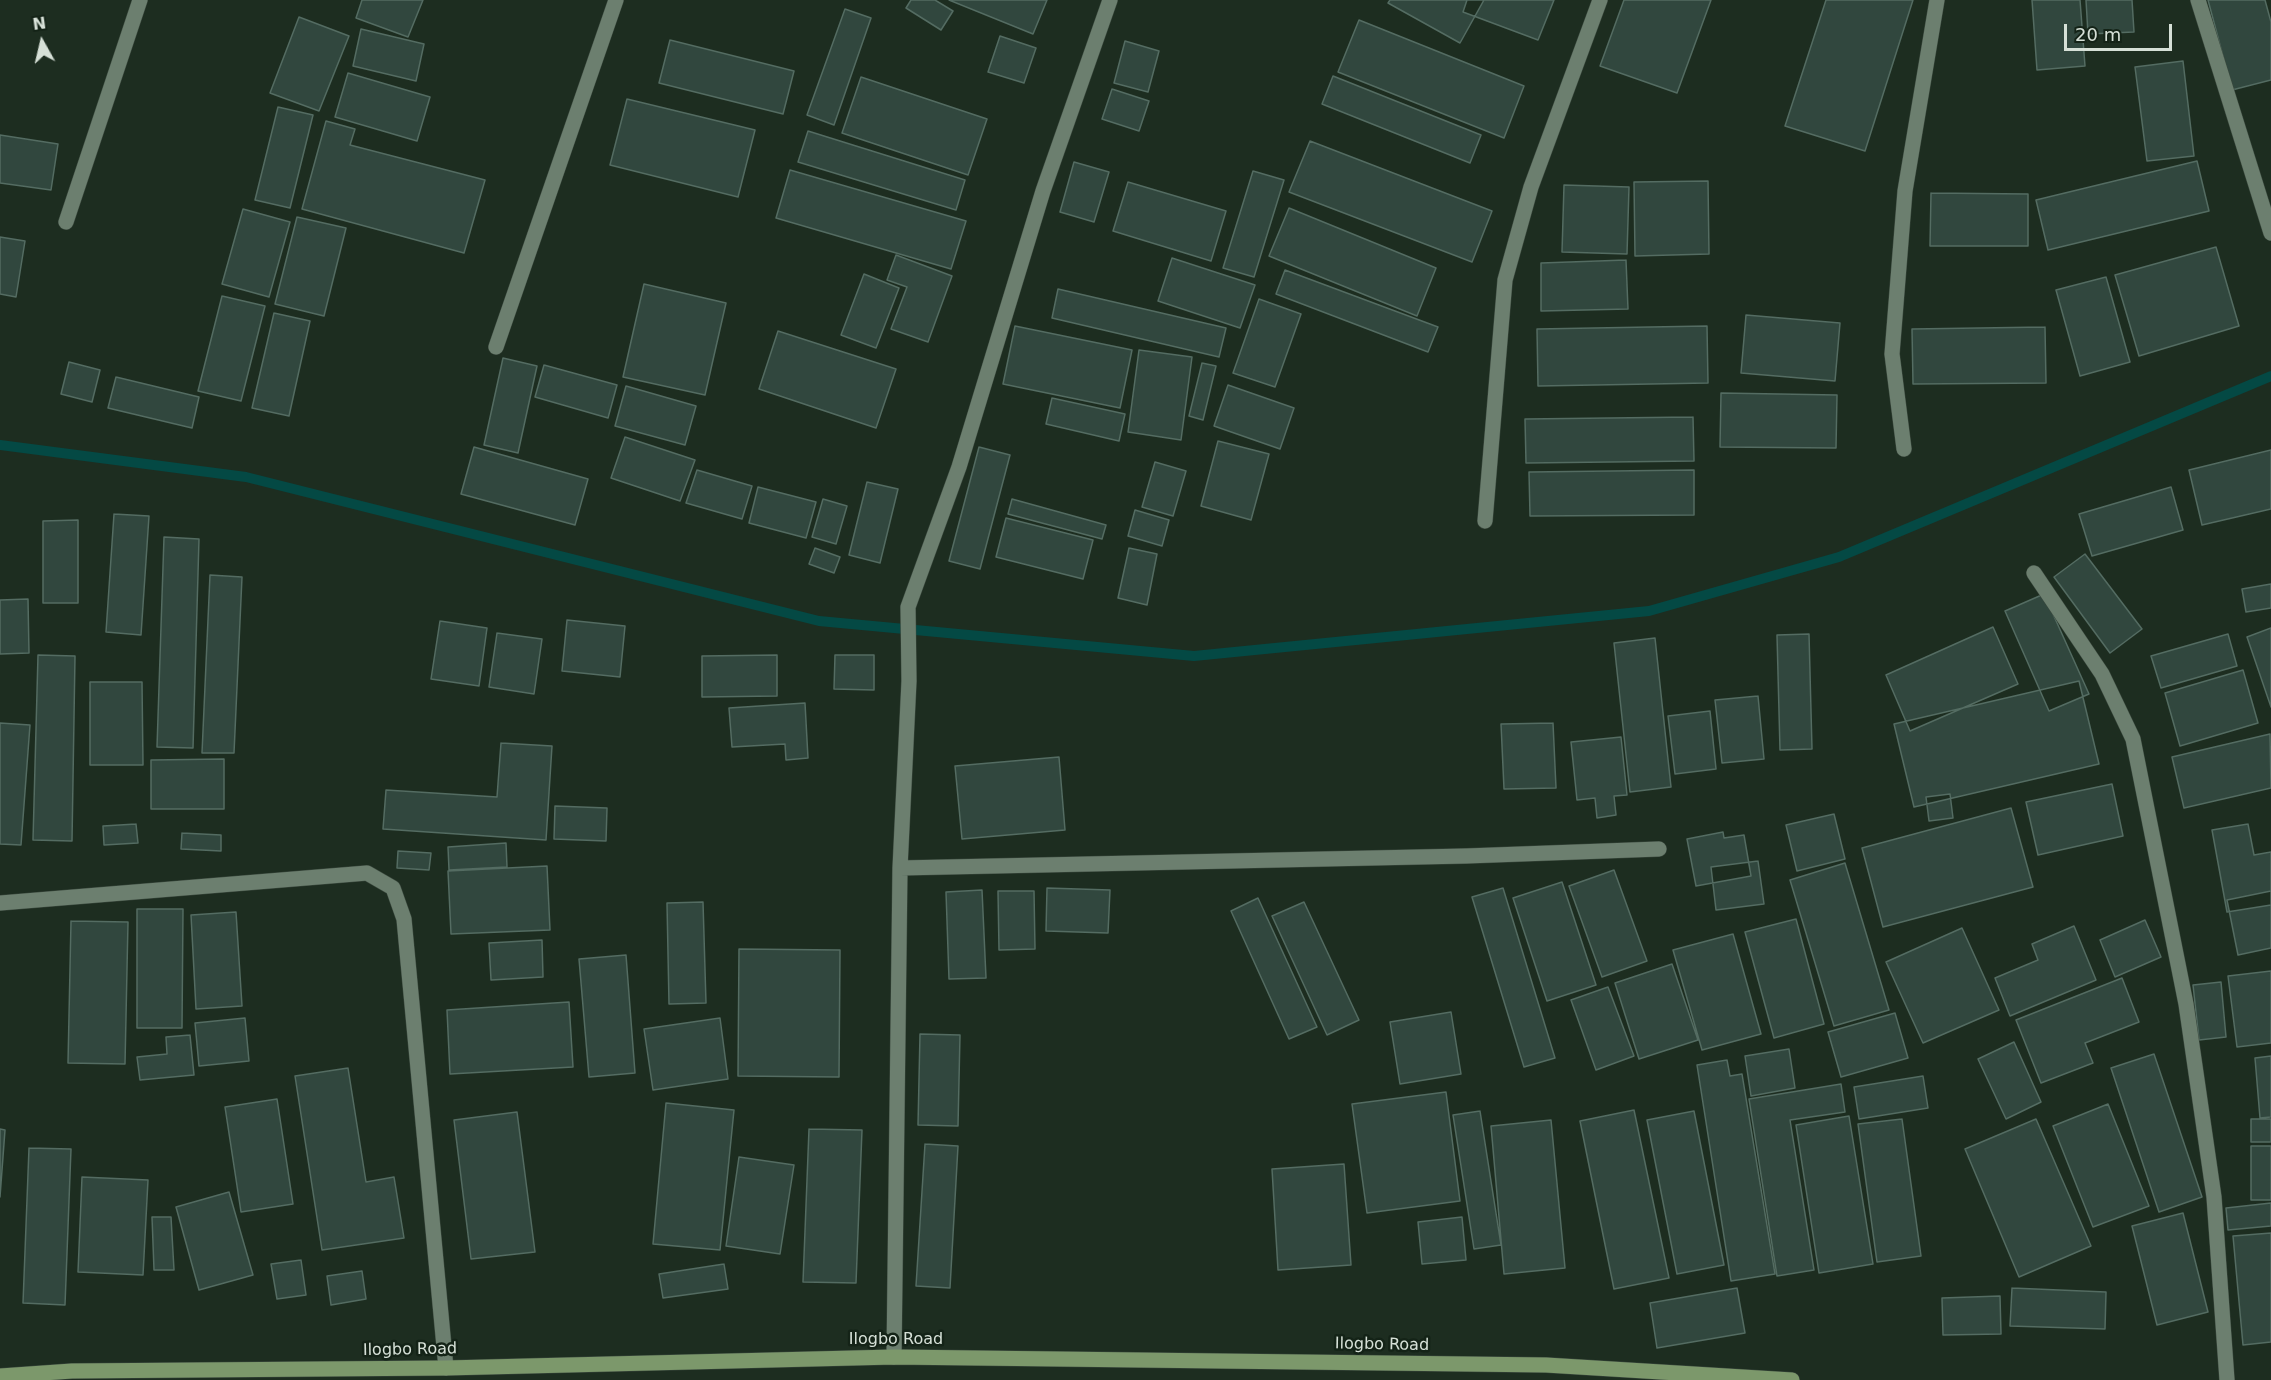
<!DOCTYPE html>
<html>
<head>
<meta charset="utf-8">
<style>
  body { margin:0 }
  #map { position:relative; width:2271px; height:1380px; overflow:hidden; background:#1d2d20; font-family:"DejaVu Sans",sans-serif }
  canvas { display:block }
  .north { position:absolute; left:12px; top:12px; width:60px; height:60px; -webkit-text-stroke:4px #142317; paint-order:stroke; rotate:352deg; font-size:16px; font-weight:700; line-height:24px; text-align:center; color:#d6e0d7 }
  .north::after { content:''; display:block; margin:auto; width:21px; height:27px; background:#d6e0d7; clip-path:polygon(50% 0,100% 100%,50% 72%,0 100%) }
  .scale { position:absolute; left:2064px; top:24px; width:108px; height:27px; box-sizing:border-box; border:3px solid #d6e0d7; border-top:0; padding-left:8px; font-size:18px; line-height:21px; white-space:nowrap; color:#d6e0d7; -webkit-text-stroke:4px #142317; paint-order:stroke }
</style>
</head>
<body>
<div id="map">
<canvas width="2271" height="1380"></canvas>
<div class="north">N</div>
<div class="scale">20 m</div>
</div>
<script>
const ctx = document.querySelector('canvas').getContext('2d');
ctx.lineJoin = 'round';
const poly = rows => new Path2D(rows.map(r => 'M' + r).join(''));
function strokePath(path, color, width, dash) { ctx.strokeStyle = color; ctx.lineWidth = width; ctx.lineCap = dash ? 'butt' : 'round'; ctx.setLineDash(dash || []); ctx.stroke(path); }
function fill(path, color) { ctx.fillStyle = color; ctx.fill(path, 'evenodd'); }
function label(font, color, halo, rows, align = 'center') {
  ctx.font = font + ' "DejaVu Sans",sans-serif'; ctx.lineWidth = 5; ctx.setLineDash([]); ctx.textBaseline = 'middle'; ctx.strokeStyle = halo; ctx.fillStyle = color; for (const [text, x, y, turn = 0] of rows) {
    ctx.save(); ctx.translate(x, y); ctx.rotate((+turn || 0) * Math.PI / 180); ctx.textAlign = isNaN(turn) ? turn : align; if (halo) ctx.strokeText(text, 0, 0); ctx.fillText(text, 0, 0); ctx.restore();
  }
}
const stream = poly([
  [0,445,246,477,819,621,1194,656,1649,611,1839,557,2271,376]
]);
const building = poly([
  [362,0,423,0,408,37,356,18,362,0],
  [911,0,935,0,953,11,941,30,906,8,911,0],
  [949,0,1047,0,1033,34,949,0],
  [1390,0,1484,0,1460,43,1388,3,1390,0],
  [1467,0,1554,0,1538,40,1463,12,1467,0],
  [1624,0,1711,0,1677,93,1600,66,1624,0],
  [1826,0,1913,0,1865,151,1785,126,1826,0],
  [2032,0,2080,0,2085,66,2037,70,2032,0],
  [2086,0,2132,0,2134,32,2088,34,2086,0],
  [2208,0,2265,0,2271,22,2271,80,2232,90,2208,0],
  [845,9,871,18,834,125,807,115,845,9],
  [299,17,349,36,319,111,270,93,299,17],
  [1359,20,1524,86,1504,138,1338,72,1359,20],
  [361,29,424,44,416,81,353,66,361,29],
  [1000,36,1036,48,1024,83,988,72,1000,36],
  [670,40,794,71,783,114,659,83,670,40],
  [1125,41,1159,51,1148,92,1114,83,1125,41],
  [2183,61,2194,156,2147,161,2135,67,2183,61],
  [348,73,430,97,417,141,335,117,348,73],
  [1333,76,1481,135,1470,163,1322,104,1333,76],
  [861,77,987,119,968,175,842,133,861,77],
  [1112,89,1149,101,1139,131,1102,119,1112,89],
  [627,99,755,130,738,197,610,165,627,99],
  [278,107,313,115,290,208,255,200,278,107],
  [326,121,355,129,350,145,485,180,464,253,302,209,326,121],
  [808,131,965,180,956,210,798,162,808,131],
  [0,135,58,144,51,190,0,183,0,135],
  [1310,141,1492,211,1472,262,1289,192,1310,141],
  [2197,161,2209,211,2048,250,2036,200,2197,161],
  [1074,162,1109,172,1094,222,1060,212,1074,162],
  [790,170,966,221,951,269,776,218,790,170],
  [1253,171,1284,180,1254,277,1223,268,1253,171],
  [1708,181,1709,254,1635,256,1634,182,1708,181],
  [1128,182,1226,211,1211,261,1113,231,1128,182],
  [1564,185,1629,187,1627,254,1562,252,1564,185],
  [1931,193,2028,194,2028,246,1930,246,1931,193],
  [1289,208,1436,268,1417,316,1269,256,1289,208],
  [243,209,290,222,269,297,222,284,243,209],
  [297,217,346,228,324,316,275,304,297,217],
  [0,237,25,241,16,297,0,294,0,237],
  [2216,247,2239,326,2139,356,2115,275,2216,247],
  [896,255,952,276,928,342,891,329,907,287,887,280,896,255],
  [1172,258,1255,285,1240,328,1158,301,1172,258],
  [1626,260,1628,309,1541,311,1541,263,1626,260],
  [1285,270,1438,327,1428,352,1276,294,1285,270],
  [864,274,899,288,876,348,841,335,864,274],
  [2106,277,2130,362,2080,376,2056,290,2106,277],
  [644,284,726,303,705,395,623,377,644,284],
  [1058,289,1226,328,1219,357,1052,318,1058,289],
  [222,296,265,306,241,401,198,391,222,296],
  [1259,299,1301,314,1275,387,1233,373,1259,299],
  [274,313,310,321,289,416,252,408,274,313],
  [1746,315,1840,323,1835,381,1741,373,1746,315],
  [1015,326,1132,350,1120,408,1003,384,1015,326],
  [1707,326,1708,383,1538,386,1537,329,1707,326],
  [2045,327,2046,383,1913,384,1912,329,2045,327],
  [778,331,896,369,876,428,759,389,778,331],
  [1139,350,1192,357,1181,440,1128,432,1139,350],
  [503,358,537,366,518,453,484,445,503,358],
  [69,362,100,370,92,402,61,394,69,362],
  [1202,363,1216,366,1203,420,1189,416,1202,363],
  [544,365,617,385,608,418,535,397,544,365],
  [116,377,199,397,192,428,108,408,116,377],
  [1228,385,1294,408,1280,449,1214,426,1228,385],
  [626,386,696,406,685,445,615,426,626,386],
  [1721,393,1837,395,1836,448,1720,447,1721,393],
  [1052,398,1125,414,1119,441,1046,424,1052,398],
  [1693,417,1694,461,1526,463,1525,419,1693,417],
  [625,437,695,460,680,501,611,478,625,437],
  [1218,441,1269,454,1251,520,1201,506,1218,441],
  [474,447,588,479,575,525,461,494,474,447],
  [979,447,1010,455,980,569,949,561,979,447],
  [2271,450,2271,509,2202,525,2189,470,2271,450],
  [1155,462,1186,471,1173,516,1142,507,1155,462],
  [697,470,752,486,742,519,686,503,697,470],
  [1694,470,1694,515,1530,516,1529,472,1694,470],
  [867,482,898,489,880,563,849,555,867,482],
  [758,487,816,502,806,538,749,523,758,487],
  [2171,487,2183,530,2092,556,2079,514,2171,487],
  [823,499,847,506,836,544,812,537,823,499],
  [1012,499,1106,525,1102,539,1008,514,1012,499],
  [1135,510,1169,520,1162,546,1128,536,1135,510],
  [114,514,149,516,141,635,106,632,114,514],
  [1006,518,1093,540,1083,579,996,557,1006,518],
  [78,520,78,603,43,603,43,521,78,520],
  [164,537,199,539,193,748,157,747,164,537],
  [815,548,840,557,834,573,809,564,815,548],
  [1129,548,1157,554,1147,605,1118,598,1129,548],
  [2085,554,2142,629,2110,653,2054,577,2085,554],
  [210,575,242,577,234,753,202,753,210,575],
  [2271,584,2271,608,2246,612,2242,589,2271,584],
  [2044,594,2089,694,2049,711,2005,611,2044,594],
  [28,599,29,653,0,654,0,600,28,599],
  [567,620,625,626,620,677,562,671,567,620],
  [440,621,487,628,479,686,431,679,440,621],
  [1993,627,2018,684,1910,731,1886,675,1993,627],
  [2271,628,2271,707,2247,637,2271,628],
  [497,633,542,639,534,694,489,687,497,633],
  [1809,634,1812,749,1780,750,1777,635,1809,634],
  [2228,634,2237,666,2161,688,2151,656,2228,634],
  [1655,638,1671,787,1630,792,1614,643,1655,638],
  [38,655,75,656,72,841,33,840,38,655],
  [777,655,777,696,702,697,702,656,777,655],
  [835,655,874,655,874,690,834,689,835,655],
  [2243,670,2258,723,2180,746,2165,693,2243,670],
  [2079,681,2099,764,1914,807,1894,724,2079,681],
  [90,682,142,682,143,765,90,765,90,682],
  [1758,696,1764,759,1722,763,1715,700,1758,696],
  [805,703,808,758,786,760,785,744,732,747,729,708,805,703],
  [1710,711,1716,769,1675,774,1668,716,1710,711],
  [0,723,30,725,21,845,0,844,0,723],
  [1553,723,1556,788,1504,789,1501,724,1553,723],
  [2270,734,2271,788,2184,808,2172,757,2270,734],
  [1621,737,1627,795,1614,796,1616,815,1597,818,1595,798,1577,800,1571,742,1621,737],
  [501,743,552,746,546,840,383,829,386,790,497,797,501,743],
  [1059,757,1065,830,962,839,955,766,1059,757],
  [224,759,224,809,151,809,151,760,224,759],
  [2112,784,2123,836,2038,855,2026,802,2112,784],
  [1950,794,1953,818,1929,821,1926,797,1950,794],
  [555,806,607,808,606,841,554,839,555,806],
  [2011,808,2033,887,1883,927,1862,848,2011,808],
  [1834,814,1845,859,1797,871,1786,825,1834,814],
  [136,824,138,843,104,845,103,826,136,824],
  [2248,824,2254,855,2271,852,2271,905,2227,912,2212,830,2248,824],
  [1723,832,1724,838,1744,835,1751,876,1696,886,1687,839,1723,832],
  [182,833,221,835,221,851,181,849,182,833],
  [506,843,507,867,449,870,448,847,506,843],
  [398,851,431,853,429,870,397,868,398,851],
  [1758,861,1764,904,1716,910,1711,867,1758,861],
  [1845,863,1889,1010,1834,1026,1790,880,1845,863],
  [547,866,550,930,451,934,448,871,547,866],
  [1614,870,1647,961,1602,977,1569,886,1614,870],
  [1562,882,1596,985,1547,1001,1513,898,1562,882],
  [1047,888,1110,890,1108,933,1046,931,1047,888],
  [1503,888,1555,1058,1524,1067,1472,897,1503,888],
  [982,890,986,978,949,979,946,892,982,890],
  [998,891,1034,891,1035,949,999,950,998,891],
  [2271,891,2271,948,2238,955,2227,900,2271,891],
  [1258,898,1317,1027,1289,1039,1231,911,1258,898],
  [703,902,706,1003,669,1004,667,903,703,902],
  [1304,902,1359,1020,1327,1035,1272,916,1304,902],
  [137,909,183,909,182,1028,137,1028,137,909],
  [236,912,242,1006,196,1009,191,915,236,912],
  [1796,919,1824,1024,1774,1038,1745,932,1796,919],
  [2145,920,2161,957,2115,977,2100,940,2145,920],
  [71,921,128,922,125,1064,68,1063,71,921],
  [2074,926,2096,980,2010,1016,1995,978,2038,960,2032,944,2074,926],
  [1962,928,1999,1010,1923,1043,1886,962,1962,928],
  [1733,934,1761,1034,1702,1050,1673,950,1733,934],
  [542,940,543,977,491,980,489,943,542,940],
  [739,949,840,950,839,1077,738,1076,739,949],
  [626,955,635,1073,589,1077,579,959,626,955],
  [1672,964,1698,1040,1639,1059,1615,983,1672,964],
  [2271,971,2271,1043,2237,1047,2228,976,2271,971],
  [2122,978,2139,1022,2085,1043,2093,1063,2041,1083,2016,1020,2122,978],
  [2221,982,2226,1037,2199,1040,2193,985,2221,982],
  [1608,987,1634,1056,1596,1070,1571,1000,1608,987],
  [569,1002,573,1067,450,1074,447,1010,569,1002],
  [1451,1012,1461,1074,1400,1084,1390,1022,1451,1012],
  [1895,1013,1908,1058,1841,1077,1828,1032,1895,1013],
  [245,1018,249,1061,199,1066,195,1023,245,1018],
  [720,1018,728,1079,653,1090,644,1029,720,1018],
  [920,1034,960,1035,958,1126,918,1125,920,1034],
  [190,1035,194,1075,140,1080,137,1057,167,1054,166,1037,190,1035],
  [2014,1042,2041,1102,2006,1119,1978,1059,2014,1042],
  [1789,1049,1795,1088,1751,1096,1745,1056,1789,1049],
  [2154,1054,2202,1197,2159,1212,2111,1068,2154,1054],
  [2271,1056,2271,1117,2260,1118,2255,1058,2271,1056],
  [1727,1060,1730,1076,1742,1074,1775,1274,1731,1281,1697,1065,1727,1060],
  [348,1068,366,1182,394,1177,404,1238,322,1250,295,1076,348,1068],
  [1923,1076,1928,1108,1859,1119,1854,1087,1923,1076],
  [1841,1084,1845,1112,1790,1120,1814,1270,1777,1276,1749,1099,1841,1084],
  [1446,1092,1460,1201,1367,1213,1352,1104,1446,1092],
  [277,1099,293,1204,241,1212,225,1107,277,1099],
  [666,1103,734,1110,720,1250,653,1244,666,1103],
  [2108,1104,2149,1206,2093,1227,2053,1126,2108,1104],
  [1634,1110,1669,1278,1614,1289,1580,1121,1634,1110],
  [1480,1111,1501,1245,1474,1249,1453,1115,1480,1111],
  [1694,1111,1724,1265,1677,1274,1647,1120,1694,1111],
  [517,1112,535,1252,471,1259,454,1120,517,1112],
  [1849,1116,1873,1264,1819,1273,1796,1125,1849,1116],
  [1902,1119,1921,1256,1877,1262,1858,1124,1902,1119],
  [2036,1119,2091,1246,2019,1277,1965,1149,2036,1119],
  [2251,1119,2271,1119,2271,1142,2251,1142,2251,1119],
  [1551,1120,1565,1268,1504,1274,1491,1126,1551,1120],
  [0,1129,5,1130,0,1197,0,1129],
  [809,1129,862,1130,856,1283,803,1282,809,1129],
  [925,1144,958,1146,950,1288,916,1286,925,1144],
  [2251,1146,2271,1146,2271,1200,2251,1200,2251,1146],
  [29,1148,71,1149,65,1305,23,1303,29,1148],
  [739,1157,794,1165,780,1254,726,1246,739,1157],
  [1344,1164,1351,1265,1278,1270,1272,1169,1344,1164],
  [82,1177,148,1180,143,1275,78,1272,82,1177],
  [229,1192,253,1275,199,1290,176,1207,229,1192],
  [2271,1203,2271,1226,2228,1230,2226,1208,2271,1203],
  [2183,1213,2208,1312,2157,1325,2132,1226,2183,1213],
  [152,1217,171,1217,174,1270,154,1270,152,1217],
  [1462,1217,1466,1260,1422,1264,1418,1222,1462,1217],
  [2271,1233,2271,1342,2243,1345,2233,1236,2271,1233],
  [301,1260,306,1295,277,1299,271,1264,301,1260],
  [724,1264,728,1289,663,1298,659,1274,724,1264],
  [362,1271,366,1299,331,1305,327,1276,362,1271],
  [1737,1288,1745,1333,1657,1348,1650,1303,1737,1288],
  [2012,1288,2106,1292,2105,1329,2010,1326,2012,1288],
  [2000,1296,2001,1334,1943,1335,1942,1298,2000,1296]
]);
const minor = poly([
  [2198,0,2271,233],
  [66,222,140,0],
  [496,347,616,0],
  [1904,449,1892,354,1905,191,1937,0],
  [1485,521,1505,280,1531,187,1600,0],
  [2034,573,2102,674,2133,739,2186,1004,2214,1197,2227,1380],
  [900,868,1466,856,1659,849],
  [0,903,367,873,393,888,404,919,446,1368],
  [894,1357,900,868,909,681,908,607,959,467,1043,191,1110,0]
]);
const major = poly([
  [0,1376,72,1371,446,1368,894,1357,1546,1365,1792,1380]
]);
const streetNames = [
  ["Ilogbo Road",896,1340],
  ["Ilogbo Road",1382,1345,1],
  ["Ilogbo Road",410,1350,-1]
];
strokePath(stream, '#044944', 10);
fill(building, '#31473e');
strokePath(building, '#546c62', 1.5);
strokePath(minor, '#3c4a3f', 16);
strokePath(major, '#3c4a3f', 16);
strokePath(minor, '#6c7f6f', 15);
strokePath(major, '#7c986b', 15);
label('16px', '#d6e0d7', '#142317', streetNames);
</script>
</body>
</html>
